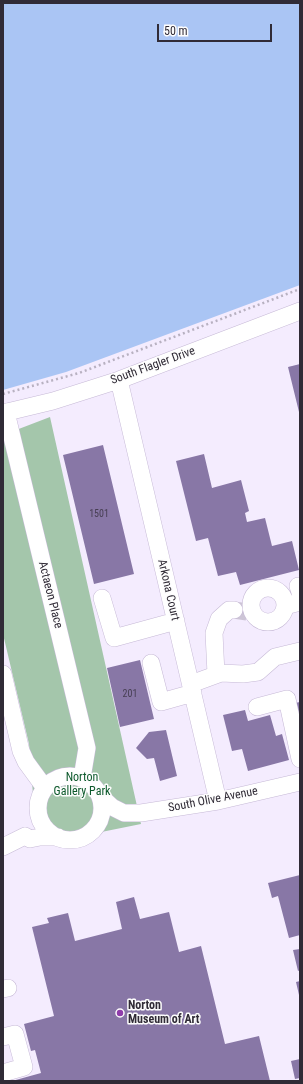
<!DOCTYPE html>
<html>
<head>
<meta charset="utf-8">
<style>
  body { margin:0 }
  #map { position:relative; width:303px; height:1084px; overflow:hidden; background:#f4ecfe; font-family:"Roboto Condensed",sans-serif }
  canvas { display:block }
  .frame { position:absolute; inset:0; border:4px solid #302b36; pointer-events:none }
  .scale { position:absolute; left:157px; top:24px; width:115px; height:18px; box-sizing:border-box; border:2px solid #302b36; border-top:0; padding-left:5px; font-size:12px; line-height:14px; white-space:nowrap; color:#302b36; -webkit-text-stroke:3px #fdfdfd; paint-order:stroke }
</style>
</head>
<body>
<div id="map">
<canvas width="303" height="1084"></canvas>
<div class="frame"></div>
<div class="scale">50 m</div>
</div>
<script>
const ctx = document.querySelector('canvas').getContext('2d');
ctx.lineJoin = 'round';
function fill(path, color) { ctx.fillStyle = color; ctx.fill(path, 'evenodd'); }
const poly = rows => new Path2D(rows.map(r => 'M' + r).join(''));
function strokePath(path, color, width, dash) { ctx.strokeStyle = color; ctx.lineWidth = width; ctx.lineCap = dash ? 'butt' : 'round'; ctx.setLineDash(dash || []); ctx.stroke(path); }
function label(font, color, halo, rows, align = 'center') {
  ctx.font = font + ' "Roboto Condensed",sans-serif'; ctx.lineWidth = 3; ctx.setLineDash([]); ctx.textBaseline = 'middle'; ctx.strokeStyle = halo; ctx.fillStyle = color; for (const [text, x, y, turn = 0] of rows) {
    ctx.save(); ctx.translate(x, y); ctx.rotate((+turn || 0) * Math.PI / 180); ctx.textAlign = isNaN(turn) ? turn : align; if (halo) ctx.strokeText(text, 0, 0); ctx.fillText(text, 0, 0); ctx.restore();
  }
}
const green = poly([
  [50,417,141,824,37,845,29,744,3,634,3,435]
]);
const water = poly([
  [3,3,300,3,300,285,66,372,3,390]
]);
const building = poly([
  [300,364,300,412,299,412,288,367],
  [103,445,134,574,94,584,63,455],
  [204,454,212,488,241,480,249,511,245,513,247,522,265,518,272,546,292,541,299,570,240,585,236,572,218,576,208,538,196,541,176,461],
  [140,660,154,719,120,727,107,668],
  [300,702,300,721,295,703],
  [245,710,248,721,270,715,276,736,282,734,289,760,248,771,242,749,232,751,223,715],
  [166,730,177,776,160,781,154,758,147,759,136,748,149,732],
  [300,875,300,935,289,938,278,896,272,898,268,883],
  [134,897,140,919,169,912,179,952,201,946,225,1044,259,1036,270,1081,12,1081,41,1073,35,1050,31,1051,24,1024,54,1016,32,927,49,923,47,918,68,913,75,941,122,929,116,902],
  [300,949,300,970,298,971,293,950],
  [300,981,300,995,299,995,296,982],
  [300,1059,300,1078,295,1079,291,1061]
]);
const minorTunnel = poly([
  [234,610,247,612]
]);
const path = poly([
  [3,394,79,373,300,289]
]);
const minor = poly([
  [119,380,218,801],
  [6,412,87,748,82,778],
  [3,413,53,401,119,380,300,311],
  [298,586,300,592],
  '251 605a17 17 0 1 1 34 0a17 17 0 1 1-34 0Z',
  [102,598,114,638,176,621],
  [285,606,300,602],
  [151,663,161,702,193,693],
  [3,674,21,751,26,762,45,788],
  [216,674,214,633,219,619,229,610,234,610],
  [191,684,221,673,243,674,258,672,275,657,300,651],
  [257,707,287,699,300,759],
  '38 808a32 32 0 1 1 64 0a32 32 0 1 1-64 0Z',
  [99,795,112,807,124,813,141,813,218,801,300,782],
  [25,836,30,839,40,837,58,837],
  [3,847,25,836],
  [3,989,8,988],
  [3,1037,15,1034,24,1067,3,1073]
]);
const markers = [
  [120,1013,4,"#8f3caa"]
];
const numberNames = [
  ["1501",99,514],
  ["201",130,694]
];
const streetNames = [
  ["South Flagler Drive",153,366,-20],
  ["Arkona Court",168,590,77],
  ["Actaeon Place",50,595,76],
  ["South Olive Avenue",213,800,-11]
];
const parkNames = [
  ["Norton",82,778],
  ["Gallery Park",82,792]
];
const poiNames = [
  ["Norton",128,1006],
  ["Museum of Art",128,1020]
];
fill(green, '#a4c6ab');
fill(water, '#aac5f4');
fill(building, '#8877a6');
strokePath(minorTunnel, '#cdc5d6', 17, [17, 8]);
strokePath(minor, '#c6b9d6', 18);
strokePath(path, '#b8b1c1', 2.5, [2, 3]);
strokePath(minor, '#fff', 17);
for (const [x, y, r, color] of markers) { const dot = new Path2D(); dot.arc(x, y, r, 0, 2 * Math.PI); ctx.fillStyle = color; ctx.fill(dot); strokePath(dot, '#fdfdfd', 1.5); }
label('10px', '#463e52', null, numberNames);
label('12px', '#302b36', '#fdfdfd', streetNames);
label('12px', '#0c592b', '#fdfdfd', parkNames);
label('bold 12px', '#302b36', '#fdfdfd', poiNames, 'left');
</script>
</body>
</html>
